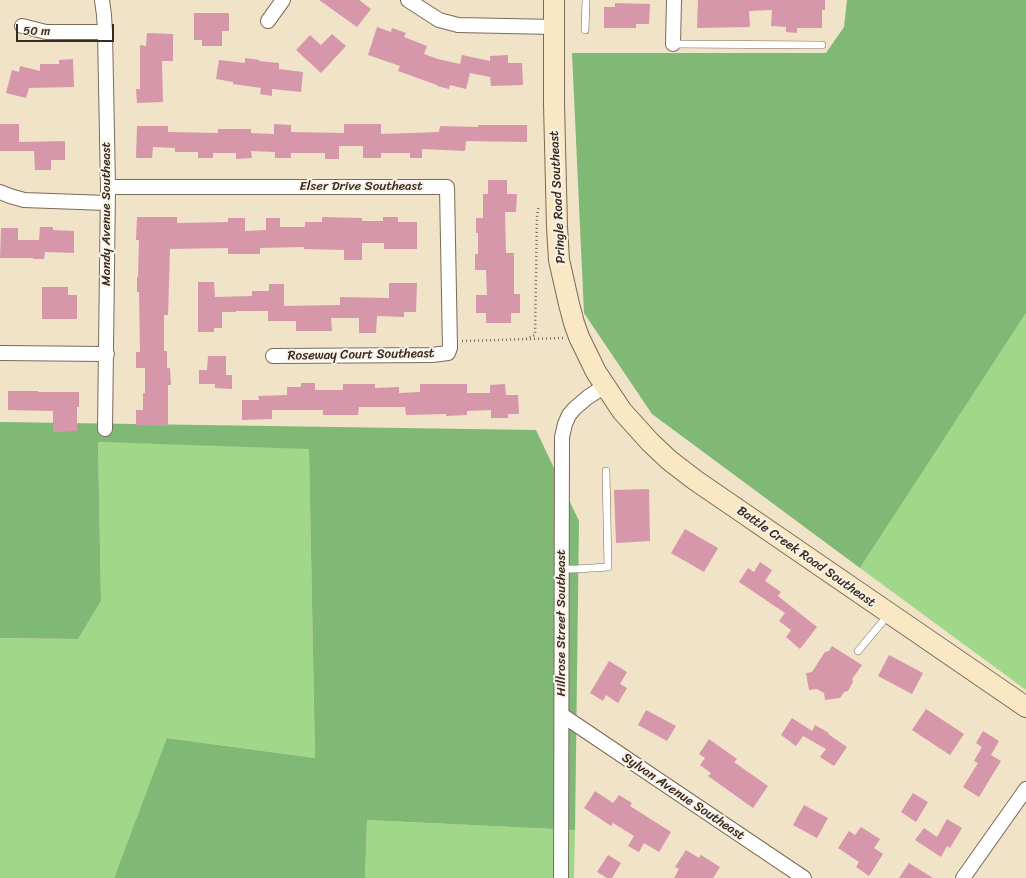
<!DOCTYPE html>
<html>
<head>
<meta charset="utf-8">
<style>
  body { margin:0 }
  #map { position:relative; width:1026px; height:878px; overflow:hidden; background:#f0e3c7; font-family:Sriracha,sans-serif }
  canvas { display:block }
  .scale { position:absolute; left:16px; top:24px; width:98px; height:18px; box-sizing:border-box; border:2px solid #3b2a1e; border-top:0; padding-left:5px; font-size:12px; line-height:14px; white-space:nowrap; color:#3b2a1e; -webkit-text-stroke:3px #f7f3e8; paint-order:stroke }
</style>
</head>
<body>
<div id="map">
<canvas width="1026" height="878"></canvas>
<div class="scale">50 m</div>
</div>
<script>
const ctx = document.querySelector('canvas').getContext('2d');
ctx.lineJoin = 'round';
function fill(path, color) { ctx.fillStyle = color; ctx.fill(path, 'evenodd'); }
const poly = rows => new Path2D(rows.map(r => 'M' + r).join(''));
function strokePath(path, color, width, dash) { ctx.strokeStyle = color; ctx.lineWidth = width; ctx.lineCap = dash ? 'butt' : 'round'; ctx.setLineDash(dash || []); ctx.stroke(path); }
function label(font, color, halo, rows, align = 'center') {
  ctx.font = font + ' Sriracha,sans-serif'; ctx.lineWidth = 4; ctx.setLineDash([]); ctx.textBaseline = 'middle'; ctx.strokeStyle = halo; ctx.fillStyle = color; for (const [text, x, y, turn = 0] of rows) {
    ctx.save(); ctx.translate(x, y); ctx.rotate((+turn || 0) * Math.PI / 180); ctx.textAlign = isNaN(turn) ? turn : align; if (halo) ctx.strokeText(text, 0, 0); ctx.fillText(text, 0, 0); ctx.restore();
  }
}
const green = poly([
  [1026,313,1026,690,860,568],
  [98,442,309,448,315,758,168,738,114,878,0,878,0,638,78,639,101,601],
  [367,820,575,830,574,878,365,878]
]);
const forest = poly([
  [847,0,1026,0,1026,313,860,568,652,414,584,313,572,53,826,53,844,27],
  [0,422,536,430,579,521,575,830,367,820,365,878,114,878,167,738,315,758,309,449,98,442,101,601,78,639,0,638]
]);
const building = poly([
  [319,0,359,0,371,9,357,27],
  [698,0,825,0,825,10,822,10,822,28,797,28,797,33,786,32,786,27,771,26,772,10,749,11,750,27,697,28],
  [615,3,650,4,649,24,636,24,636,28,604,28,604,7,615,7],
  [194,13,229,13,229,31,222,31,222,46,202,46,202,40,194,40],
  [377,27,391,32,392,28,406,33,404,37,427,46,424,54,438,59,460,64,462,55,490,61,490,56,508,55,508,63,522,63,523,85,491,86,490,77,470,73,466,89,450,85,449,89,437,86,437,85,398,71,400,66,368,55],
  [147,33,173,34,173,61,162,61,163,102,137,103,136,89,140,89,140,45,146,46],
  [332,34,346,46,321,73,296,50,310,35,321,45],
  [245,58,260,60,259,61,279,63,279,69,303,72,301,92,272,89,272,96,260,94,261,88,233,84,233,82,216,79,219,60,245,63],
  [73,59,74,87,29,88,26,98,6,93,12,70,19,72,20,66,40,71,40,64,59,64,59,60],
  [0,124,19,124,19,142,65,141,65,160,51,160,51,170,35,170,34,151,0,151],
  [274,124,291,125,291,132,344,133,344,124,381,124,381,134,439,132,440,126,478,127,478,125,527,125,527,142,466,141,465,151,422,149,422,158,410,158,410,153,381,153,381,158,363,158,363,146,339,146,339,159,325,159,325,153,291,153,291,158,275,158,275,152,251,151,252,158,236,159,236,153,213,153,213,158,198,158,198,152,175,152,175,148,153,147,152,158,136,158,137,126,168,126,168,132,218,133,218,129,251,129,251,133,274,134],
  [488,180,507,180,507,194,517,194,516,212,505,212,506,253,514,253,514,294,520,294,520,313,511,313,511,323,486,323,486,313,476,313,476,295,487,295,486,270,475,270,475,254,478,254,478,233,476,233,476,218,483,218,483,194,488,194],
  [137,217,177,217,177,223,228,222,228,218,245,218,245,231,266,230,266,218,280,218,280,227,305,227,305,222,322,222,322,217,362,218,362,221,383,221,383,217,398,217,398,222,417,222,417,249,384,249,384,243,362,243,362,260,344,260,344,250,304,249,304,247,260,248,260,254,228,254,228,248,170,249,168,315,164,315,164,351,167,351,167,368,170,368,171,385,168,385,168,426,136,425,136,410,143,410,143,393,145,393,145,368,136,368,136,352,140,352,139,292,137,292,137,277,138,277,139,240,136,240],
  [40,227,53,227,53,230,74,231,74,253,45,252,44,259,33,259,33,258,0,258,1,228,18,228,18,240,39,240],
  [198,282,214,282,215,297,252,296,252,291,269,291,269,284,284,284,284,306,340,305,340,297,389,298,389,283,417,283,416,312,404,312,404,317,377,316,376,333,359,333,359,318,331,318,332,331,296,331,296,321,268,321,268,311,236,311,236,312,222,312,222,328,214,328,214,332,198,332],
  [42,287,68,287,68,295,77,295,77,319,42,319],
  [208,356,226,356,226,375,232,375,232,389,215,388,215,384,199,384,199,370,207,370],
  [301,383,315,383,315,390,343,390,343,384,375,384,375,388,399,387,399,393,420,392,420,384,467,384,467,393,490,393,490,385,505,384,506,395,518,395,519,414,508,414,508,418,491,418,491,410,467,411,467,415,446,416,446,414,406,415,405,407,359,407,358,415,323,415,323,410,272,410,272,419,242,420,242,400,259,400,258,396,287,395,287,387,301,387],
  [8,391,38,391,38,392,79,392,79,407,77,407,77,431,53,432,53,411,8,410],
  [649,489,650,541,616,543,614,490],
  [685,529,718,548,704,572,671,553],
  [760,562,772,570,765,581,781,592,778,596,817,627,800,649,786,637,791,630,779,621,785,613,739,582,748,568,754,572],
  [832,646,862,665,852,679,853,682,848,691,844,692,840,698,825,700,824,693,817,689,809,690,806,673,812,672,825,652,829,651],
  [889,655,923,673,912,694,878,676],
  [609,661,627,672,620,684,627,688,618,703,606,695,603,701,590,693],
  [926,709,964,734,950,755,912,730],
  [646,710,676,726,667,741,638,725],
  [792,718,812,731,815,725,829,733,828,734,847,747,834,766,820,757,826,749,803,736,796,746,781,735],
  [983,731,999,741,991,755,1001,761,979,797,963,787,978,763,974,761,982,747,976,743],
  [709,739,737,759,734,762,768,786,753,808,708,776,711,773,700,765,705,758,699,754],
  [595,791,613,803,619,795,632,803,630,806,671,832,659,852,644,843,639,852,628,846,634,836,613,823,611,826,584,808],
  [913,793,928,802,916,822,901,812],
  [804,805,828,818,817,838,793,825],
  [947,819,962,828,950,848,947,846,941,857,915,840,924,828,937,837],
  [861,827,880,839,874,848,883,854,869,876,856,867,859,862,838,848,849,831,855,835],
  [686,850,699,858,701,855,720,867,713,878,674,878,679,869,675,867],
  [608,855,621,863,612,878,607,878,597,872],
  [909,863,933,878,899,878]
]);
const path = poly([
  [526,339,535,335,537,215,539,205],
  [462,341,563,338]
]);
const service = poly([
  [585,30,586,0],
  [673,44,822,45],
  [562,569,576,569,608,567,606,471],
  [858,651,889,614]
]);
const minor = poly([
  [102,0,104,15,105,32,108,187,105,429],
  [408,0,439,20,458,25,554,27],
  [268,21,283,0],
  [22,26,46,32,105,32],
  [673,44,674,0],
  [108,187,447,187,450,348,448,353,432,355,273,356],
  [0,192,10,196,24,200,107,203],
  [0,353,107,354],
  [562,715,804,878],
  [561,878,562,437,565,424,569,415,575,408,588,397,605,386],
  [963,878,1026,789]
]);
const secondary = poly([
  [554,0,554,104,557,227,559,260,569,304,574,323,579,337,596,372,622,411,650,442,669,460,695,480,1026,707]
]);
const streetNames = [
  ["Elser Drive Southeast",361,187],
  ["Pringle Road Southeast",558,197,-93],
  ["Mandy Avenue Southeast",107,214,-90],
  ["Roseway Court Southeast",361,355,-1],
  ["Battle Creek Road Southeast",806,557,35],
  ["Hillrose Street Southeast",562,623,-90],
  ["Sylvan Avenue Southeast",683,797,34]
];
fill(green, '#a0d789');
fill(forest, '#80b875');
fill(building, '#d697ab');
strokePath(service, '#7a6b59', 8);
strokePath(minor, '#7a6b59', 16);
strokePath(secondary, '#7a6b59', 22);
strokePath(path, '#7a6b59', 2.5, [1, 3]);
strokePath(service, '#fff', 7);
strokePath(minor, '#fff', 14);
strokePath(secondary, '#fae7c3', 20);
label('13px', '#3b2a1e', '#f7f3e8', streetNames);
</script>
</body>
</html>
